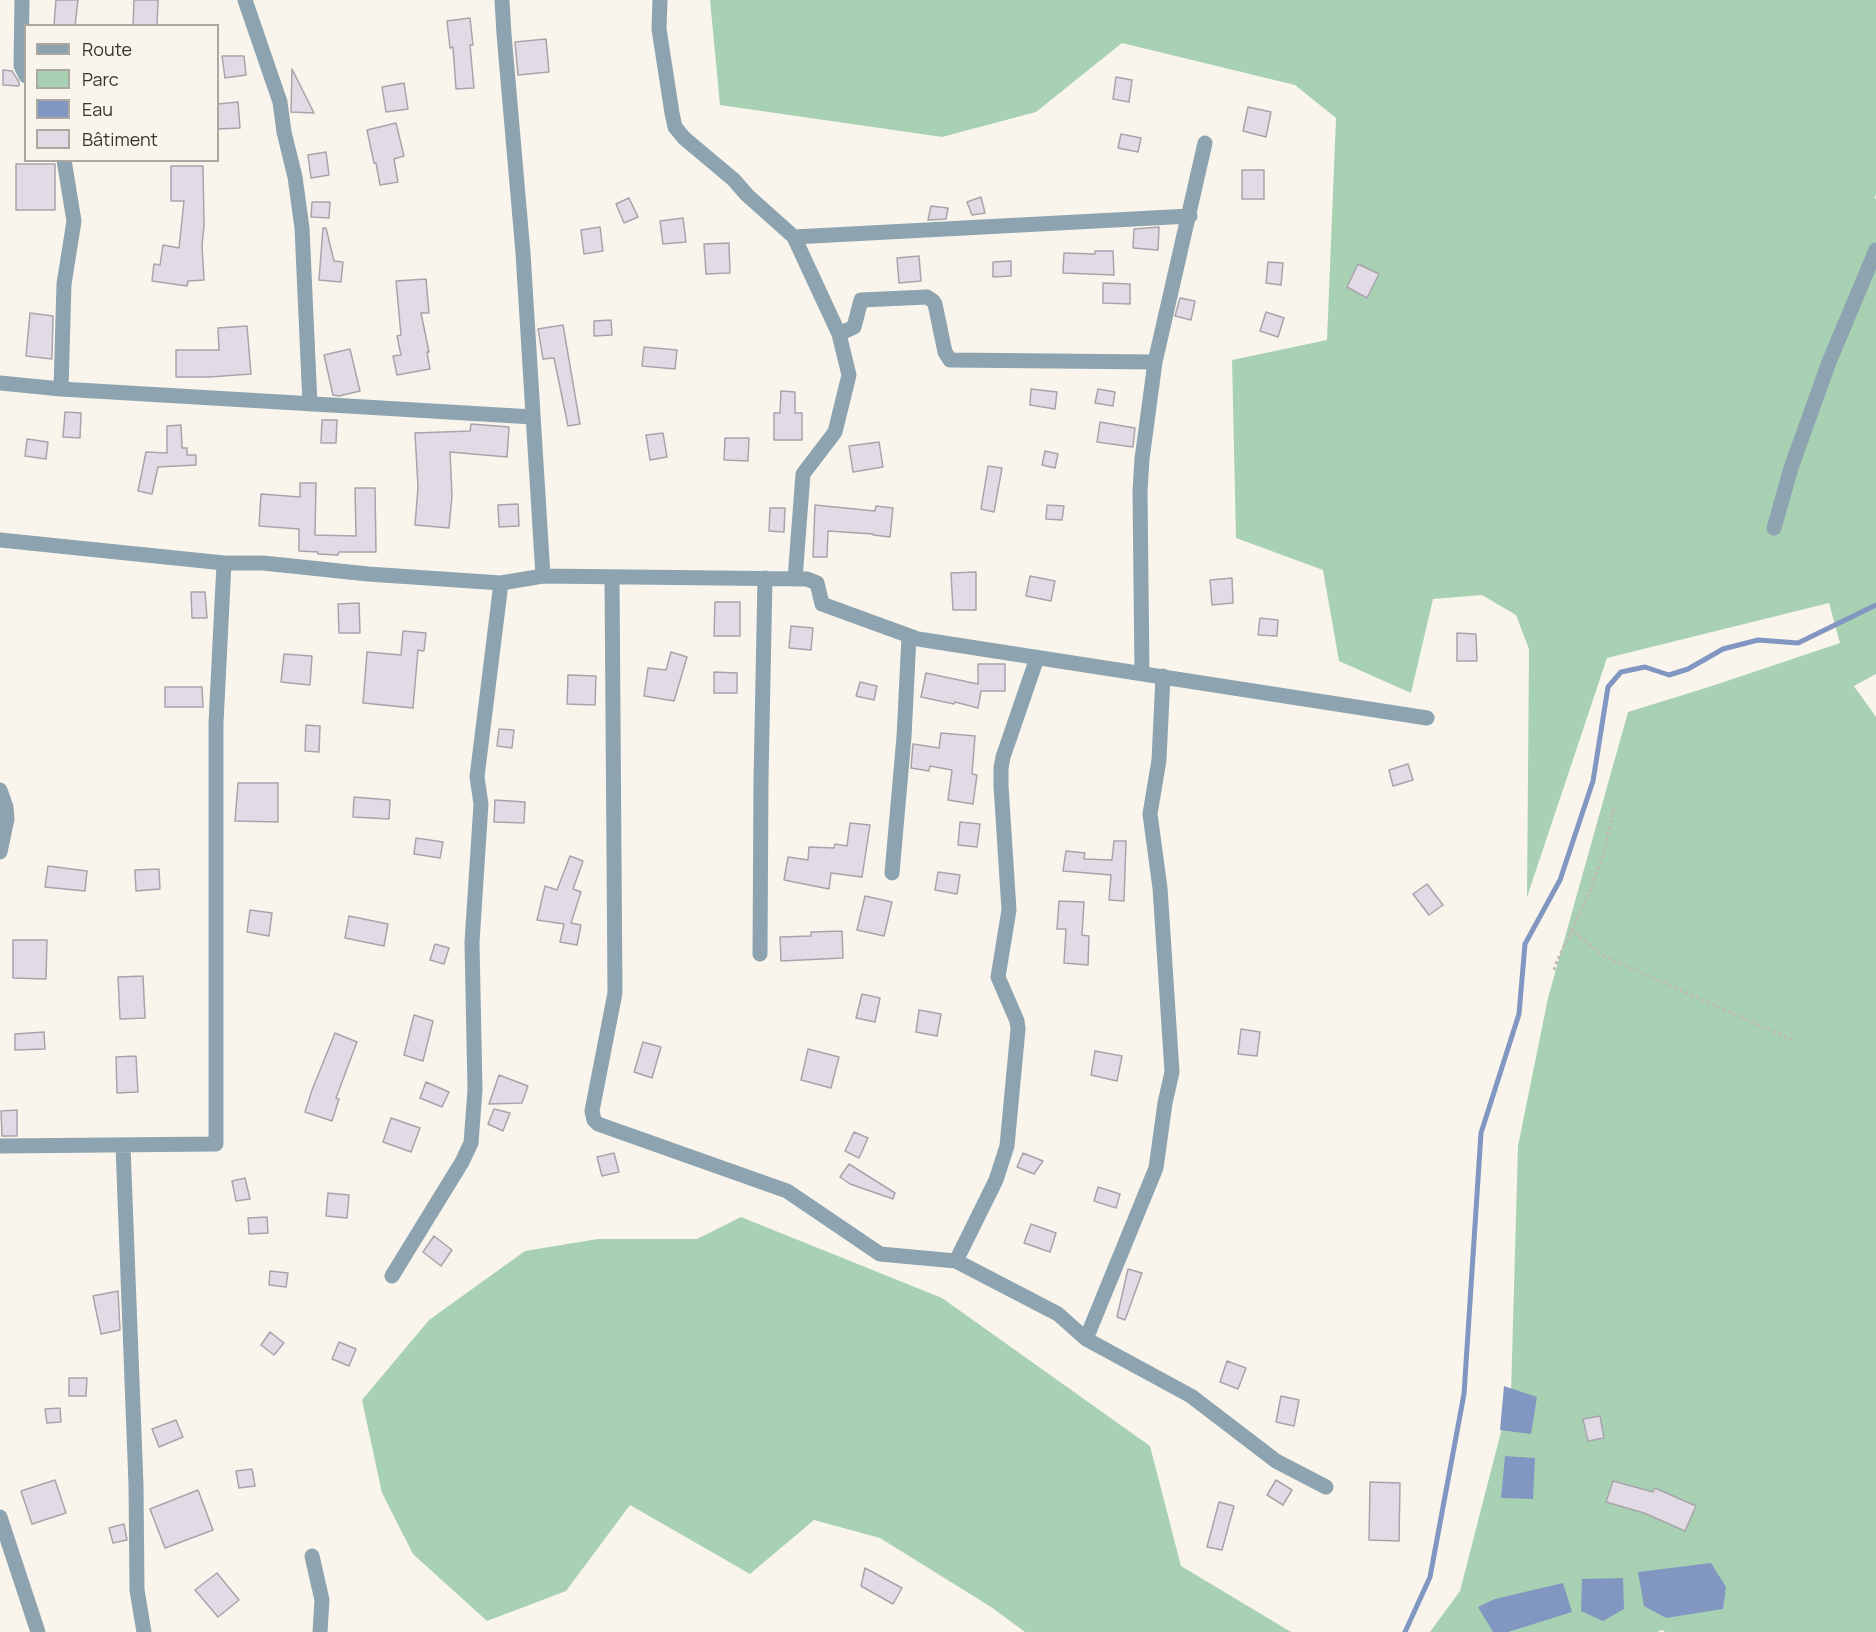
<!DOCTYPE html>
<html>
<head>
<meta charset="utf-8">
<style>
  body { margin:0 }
  #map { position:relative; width:1876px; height:1632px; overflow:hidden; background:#f9f5ec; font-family:Manrope,sans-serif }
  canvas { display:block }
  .legend { position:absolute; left:24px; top:24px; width:195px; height:138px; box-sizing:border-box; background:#f9f5ec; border:2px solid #aba8a1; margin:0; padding:8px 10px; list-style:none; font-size:18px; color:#363431 }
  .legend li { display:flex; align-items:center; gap:12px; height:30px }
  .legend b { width:30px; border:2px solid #aba8a1 }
</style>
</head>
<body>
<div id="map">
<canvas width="1876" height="1632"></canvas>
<ul class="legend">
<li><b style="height:8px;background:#8da4b0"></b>Route</li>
<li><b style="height:16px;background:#a8d1b4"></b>Parc</li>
<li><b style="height:16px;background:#8196c1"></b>Eau</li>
<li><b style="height:16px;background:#e0dbe4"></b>Bâtiment</li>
</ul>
</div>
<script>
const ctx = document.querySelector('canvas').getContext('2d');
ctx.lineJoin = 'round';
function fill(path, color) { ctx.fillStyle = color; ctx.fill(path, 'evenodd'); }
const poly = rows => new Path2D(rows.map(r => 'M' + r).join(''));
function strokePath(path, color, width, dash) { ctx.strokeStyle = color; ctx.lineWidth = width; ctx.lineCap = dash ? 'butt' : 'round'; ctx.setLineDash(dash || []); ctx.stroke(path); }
const green = poly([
  [710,0,1876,0,1876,194,1875,198,1876,199,1876,674,1854,686,1876,717,1876,1632,1665,1632,1662,1630,1657,1632,1430,1632,1460,1591,1511,1393,1518,1146,1548,998,1628,712,1712,686,1840,643,1829,603,1607,658,1527,897,1529,649,1516,615,1482,595,1433,599,1411,693,1339,661,1323,570,1236,538,1232,360,1327,340,1336,118,1295,85,1122,43,1036,112,942,137,720,105],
  [741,1217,942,1298,1150,1446,1181,1566,1291,1632,1025,1632,991,1607,880,1538,814,1520,750,1574,630,1505,566,1591,487,1621,413,1554,382,1493,362,1400,429,1320,525,1251,598,1239,697,1239]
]);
const water = poly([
  [1504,1386,1537,1397,1531,1434,1500,1430],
  [1505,1456,1535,1458,1533,1499,1501,1498],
  [1711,1563,1726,1587,1723,1609,1666,1618,1644,1606,1638,1572],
  [1623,1578,1624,1609,1603,1621,1581,1611,1582,1579],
  [1563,1583,1572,1612,1508,1632,1493,1632,1478,1607,1495,1599]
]);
const stream = poly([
  [1405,1632,1430,1577,1464,1394,1481,1133,1519,1014,1525,944,1560,880,1593,781,1608,687,1621,672,1645,667,1669,675,1688,669,1723,649,1758,640,1798,643,1876,605]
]);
const building = poly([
  [56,0,78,0,75,26,54,25,56,0],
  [134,0,158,0,157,26,133,26,134,0],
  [470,18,473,45,470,45,474,88,456,89,453,47,450,48,447,21,470,18],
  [546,39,549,72,518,75,515,42,546,39],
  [222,56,244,56,246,75,225,78,222,56],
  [292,69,314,113,291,112,292,69],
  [3,70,12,71,19,82,19,86,3,85,3,70],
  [1116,77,1132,80,1129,102,1113,99,1116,77],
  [404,83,408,109,386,112,382,87,404,83],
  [238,102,240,128,218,129,218,104,238,102],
  [1248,107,1271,112,1266,137,1243,131,1248,107],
  [396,123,404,156,394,159,398,182,380,185,376,163,374,163,367,130,396,123],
  [1121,134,1141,138,1138,152,1118,148,1121,134],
  [326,152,329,175,311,178,308,155,326,152],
  [16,164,55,164,55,210,16,210,16,164],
  [171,166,203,166,204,226,202,245,204,280,188,281,187,286,152,281,154,264,160,265,163,245,179,248,184,201,171,201,171,166],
  [1242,170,1264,170,1264,199,1242,199,1242,170],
  [981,197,985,213,972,215,967,202,981,197],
  [629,198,638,217,624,223,616,204,629,198],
  [312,202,330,202,329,218,311,217,312,202],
  [931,206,948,208,946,219,928,220,931,206],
  [683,218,686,242,663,244,660,221,683,218],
  [600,227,603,251,584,254,581,230,600,227],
  [1159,227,1158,250,1133,248,1134,229,1159,227],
  [323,228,326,228,334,261,343,262,341,282,319,280,323,228],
  [729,243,730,273,706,274,704,244,729,243],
  [1095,251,1113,251,1114,275,1063,273,1064,253,1095,254,1095,251],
  [919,256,921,281,899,283,897,258,919,256],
  [1011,261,1011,276,993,277,993,262,1011,261],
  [1268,262,1283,263,1281,285,1266,283,1268,262],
  [1358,264,1379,274,1367,298,1347,287,1358,264],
  [426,279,429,313,421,313,429,352,427,352,430,369,397,375,393,356,401,355,397,336,401,335,396,281,426,279],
  [1103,283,1130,284,1130,304,1103,303,1103,283],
  [1180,298,1195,301,1191,320,1175,316,1180,298],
  [1266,312,1284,318,1278,337,1260,331,1266,312],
  [30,313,53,316,52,359,26,356,30,313],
  [611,320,612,335,594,336,594,321,611,320],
  [563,325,580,424,568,426,554,358,543,359,538,329,563,325],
  [247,326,251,374,209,377,176,377,176,350,219,350,218,328,247,326],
  [644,347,677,350,675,369,642,366,644,347],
  [350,349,360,391,339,396,333,395,324,355,350,349],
  [1031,389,1057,392,1055,409,1030,405,1031,389],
  [1098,389,1115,392,1113,406,1095,403,1098,389],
  [781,391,795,392,795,413,802,413,802,440,774,440,774,413,780,413,781,391],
  [65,412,81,413,80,438,63,437,65,412],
  [322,420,337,420,336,443,321,443,322,420],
  [1100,422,1135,428,1133,447,1097,442,1100,422],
  [471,424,509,427,507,457,450,452,452,496,449,528,415,525,418,487,415,433,470,431,471,424],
  [181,425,182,448,187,448,187,455,196,455,196,465,158,467,152,494,138,491,146,452,167,453,167,426,181,425],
  [663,433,667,457,650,460,646,435,663,433],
  [725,438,749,438,748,461,724,460,725,438],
  [27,439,48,442,46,459,25,456,27,439],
  [879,442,883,467,853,472,849,446,879,442],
  [1045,451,1058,454,1055,468,1042,465,1045,451],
  [988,466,1002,468,994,512,981,509,988,466],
  [300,483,316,483,315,535,356,536,355,488,375,488,376,552,339,552,338,555,318,554,318,552,299,551,299,529,259,526,261,494,300,497,300,483],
  [518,504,519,526,499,527,498,505,518,504],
  [815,505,875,511,876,506,893,508,890,537,873,535,873,534,828,531,827,557,813,557,815,505],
  [1047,505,1064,506,1062,520,1046,519,1047,505],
  [770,508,785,508,784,532,769,531,770,508],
  [976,572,976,610,953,610,951,573,976,572],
  [1030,576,1055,581,1051,601,1026,596,1030,576],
  [1232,578,1233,603,1212,605,1210,580,1232,578],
  [191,592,205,592,207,618,192,618,191,592],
  [715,602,740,602,740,636,714,636,715,602],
  [359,603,360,633,339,633,338,604,359,603],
  [1260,618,1278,620,1277,636,1258,635,1260,618],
  [791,626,813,628,811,650,789,648,791,626],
  [403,631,426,633,424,651,418,650,413,708,363,703,367,652,401,655,403,631],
  [1457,633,1476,634,1477,661,1457,661,1457,633],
  [671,652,687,657,674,701,644,696,648,668,666,670,671,652],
  [284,654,312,656,310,685,281,682,284,654],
  [978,664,1005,664,1005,691,981,691,978,708,955,702,954,704,921,697,926,673,978,684,978,664],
  [714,672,737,673,737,693,714,693,714,672],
  [568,675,596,676,595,705,567,704,568,675],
  [860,682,877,686,874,700,856,696,860,682],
  [165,687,202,687,203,707,165,707,165,687],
  [306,725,320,726,319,752,305,751,306,725],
  [499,729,514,730,512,748,497,746,499,729],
  [941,733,975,736,972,774,977,775,973,804,948,800,952,770,930,766,929,771,911,768,913,744,939,748,941,733],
  [1408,764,1413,780,1393,786,1389,770,1408,764],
  [238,783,278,783,278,822,235,821,238,783],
  [354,797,390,800,389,819,353,817,354,797],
  [495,800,525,802,524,823,494,822,495,800],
  [960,822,980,824,977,847,958,845,960,822],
  [850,823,870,825,862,877,831,873,829,889,784,880,788,857,808,860,809,847,834,848,835,844,847,846,850,823],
  [416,838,443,842,440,858,414,854,416,838],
  [1114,841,1126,841,1124,901,1109,900,1111,875,1063,871,1066,851,1085,853,1084,859,1112,860,1114,841],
  [570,856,583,861,573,889,581,892,571,923,581,925,577,945,560,942,564,924,537,920,545,886,557,890,570,856],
  [48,866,87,871,85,891,45,887,48,866],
  [159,869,160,889,136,891,135,870,159,869],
  [938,872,960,875,957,894,935,890,938,872],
  [1427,884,1443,905,1429,915,1413,894,1427,884],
  [865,896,892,902,884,936,857,930,865,896],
  [1059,901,1084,902,1082,935,1089,936,1088,965,1064,963,1066,929,1057,929,1059,901],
  [250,910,272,913,269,936,247,932,250,910],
  [349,916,388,924,384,946,345,938,349,916],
  [842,931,843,958,781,961,780,937,811,936,811,932,842,931],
  [13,940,47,940,46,979,13,978,13,940],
  [435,944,449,948,444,964,430,960,435,944],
  [143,976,145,1018,120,1019,118,977,143,976],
  [862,994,880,998,875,1022,856,1018,862,994],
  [919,1010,941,1014,937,1036,916,1032,919,1010],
  [414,1015,433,1021,423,1061,404,1055,414,1015],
  [1241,1029,1260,1032,1257,1056,1238,1054,1241,1029],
  [44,1032,45,1049,15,1050,15,1034,44,1032],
  [335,1033,357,1042,336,1098,339,1099,332,1121,305,1112,312,1090,335,1033],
  [643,1042,661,1047,652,1078,634,1072,643,1042],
  [808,1049,839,1057,831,1088,801,1080,808,1049],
  [1095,1051,1122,1056,1117,1081,1091,1075,1095,1051],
  [136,1056,138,1092,117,1093,116,1057,136,1056],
  [499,1075,528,1086,522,1103,489,1104,499,1075],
  [426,1082,449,1092,442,1107,420,1098,426,1082],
  [494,1109,510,1113,503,1131,488,1124,494,1109],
  [17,1110,17,1136,2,1136,1,1111,17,1110],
  [391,1118,420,1128,411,1152,383,1142,391,1118],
  [854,1132,868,1138,859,1158,845,1151,854,1132],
  [614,1153,619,1172,602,1176,597,1157,614,1153],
  [1023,1153,1043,1161,1034,1174,1017,1167,1023,1153],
  [849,1164,895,1193,893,1199,850,1184,840,1177,849,1164],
  [245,1178,250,1199,236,1201,232,1181,245,1178],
  [1098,1187,1120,1194,1116,1208,1094,1201,1098,1187],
  [328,1193,349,1195,347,1218,326,1216,328,1193],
  [267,1217,268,1233,249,1234,248,1218,267,1217],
  [1031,1224,1056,1233,1050,1252,1024,1243,1031,1224],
  [434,1236,452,1250,441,1266,423,1252,434,1236],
  [1128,1269,1142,1273,1125,1320,1117,1317,1128,1269],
  [270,1271,288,1273,286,1287,269,1285,270,1271],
  [118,1291,120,1330,101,1334,93,1296,118,1291],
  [270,1332,284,1343,274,1355,261,1345,270,1332],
  [339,1342,356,1349,349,1366,332,1359,339,1342],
  [1227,1361,1246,1368,1238,1389,1220,1382,1227,1361],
  [69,1378,87,1378,86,1396,69,1396,69,1378],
  [1281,1396,1299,1400,1294,1426,1276,1422,1281,1396],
  [60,1408,61,1422,47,1423,45,1409,60,1408],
  [1600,1416,1604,1438,1588,1441,1583,1419,1600,1416],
  [176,1420,183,1437,159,1447,152,1429,176,1420],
  [252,1469,255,1486,239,1488,236,1471,252,1469],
  [55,1480,66,1513,32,1524,21,1491,55,1480],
  [1276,1480,1292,1490,1283,1505,1267,1495,1276,1480],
  [1613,1481,1653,1492,1655,1488,1696,1506,1685,1531,1644,1513,1606,1502,1613,1481],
  [1370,1482,1400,1483,1399,1541,1369,1540,1370,1482],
  [198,1490,213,1530,165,1548,150,1509,198,1490],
  [1219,1502,1234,1506,1222,1550,1207,1547,1219,1502],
  [124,1524,127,1540,113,1543,109,1528,124,1524],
  [865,1568,902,1588,893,1604,861,1586,865,1568],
  [217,1573,239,1600,218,1617,195,1590,217,1573]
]);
const path = poly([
  [1572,930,1590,891,1603,855,1614,808],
  [1554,970,1557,961,1572,930,1604,956,1792,1040]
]);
const minor = poly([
  [22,0,21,66,26,76],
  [245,0,280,102,284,132,295,177,302,228,310,404],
  [502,0,504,34,523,253,543,576],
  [660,0,659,29,672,113,675,127,684,138,734,180,747,195,794,237,839,334,848,371,849,375,835,432,803,474,795,579],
  [794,237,1190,216],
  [839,334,854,327,861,300,927,297,933,301,935,304,945,352,950,360,1155,362],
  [0,383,61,389,533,417],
  [61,389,64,284,74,221,64,160],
  [1774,528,1791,468,1829,362,1876,250],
  [0,540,224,563,263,563,368,574,501,583,543,576,807,579,817,583,822,604,918,639,1427,718],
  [612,577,615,993,592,1111,594,1120,598,1124,787,1191,880,1254,956,1261,1058,1314,1086,1339,1191,1396,1276,1461,1326,1487],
  [1142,673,1140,491,1142,459,1155,362,1205,143],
  [0,790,6,807,7,819,0,852],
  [892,873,904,737,909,636],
  [760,954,761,779,765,578],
  [0,1146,216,1144,216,723,224,563],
  [123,1146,136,1485,137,1590,144,1632],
  [956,1261,996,1180,1007,1146,1018,1029,1017,1021,998,977,1009,910,1001,786,1001,768,1003,757,1037,658],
  [392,1276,462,1162,471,1143,475,1090,472,942,481,804,477,777,501,583],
  [1086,1339,1156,1168,1165,1103,1172,1072,1160,888,1150,814,1159,760,1163,676],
  [0,1517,38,1632],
  [312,1556,322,1600,320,1632]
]);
fill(green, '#a8d1b4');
fill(water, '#8196c1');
strokePath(stream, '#8196c1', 5);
fill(building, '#e0dbe4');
strokePath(building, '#a8a4ac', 1.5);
strokePath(path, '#bebab3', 3, [3, 3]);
strokePath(minor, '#8da4b0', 15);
</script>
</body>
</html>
